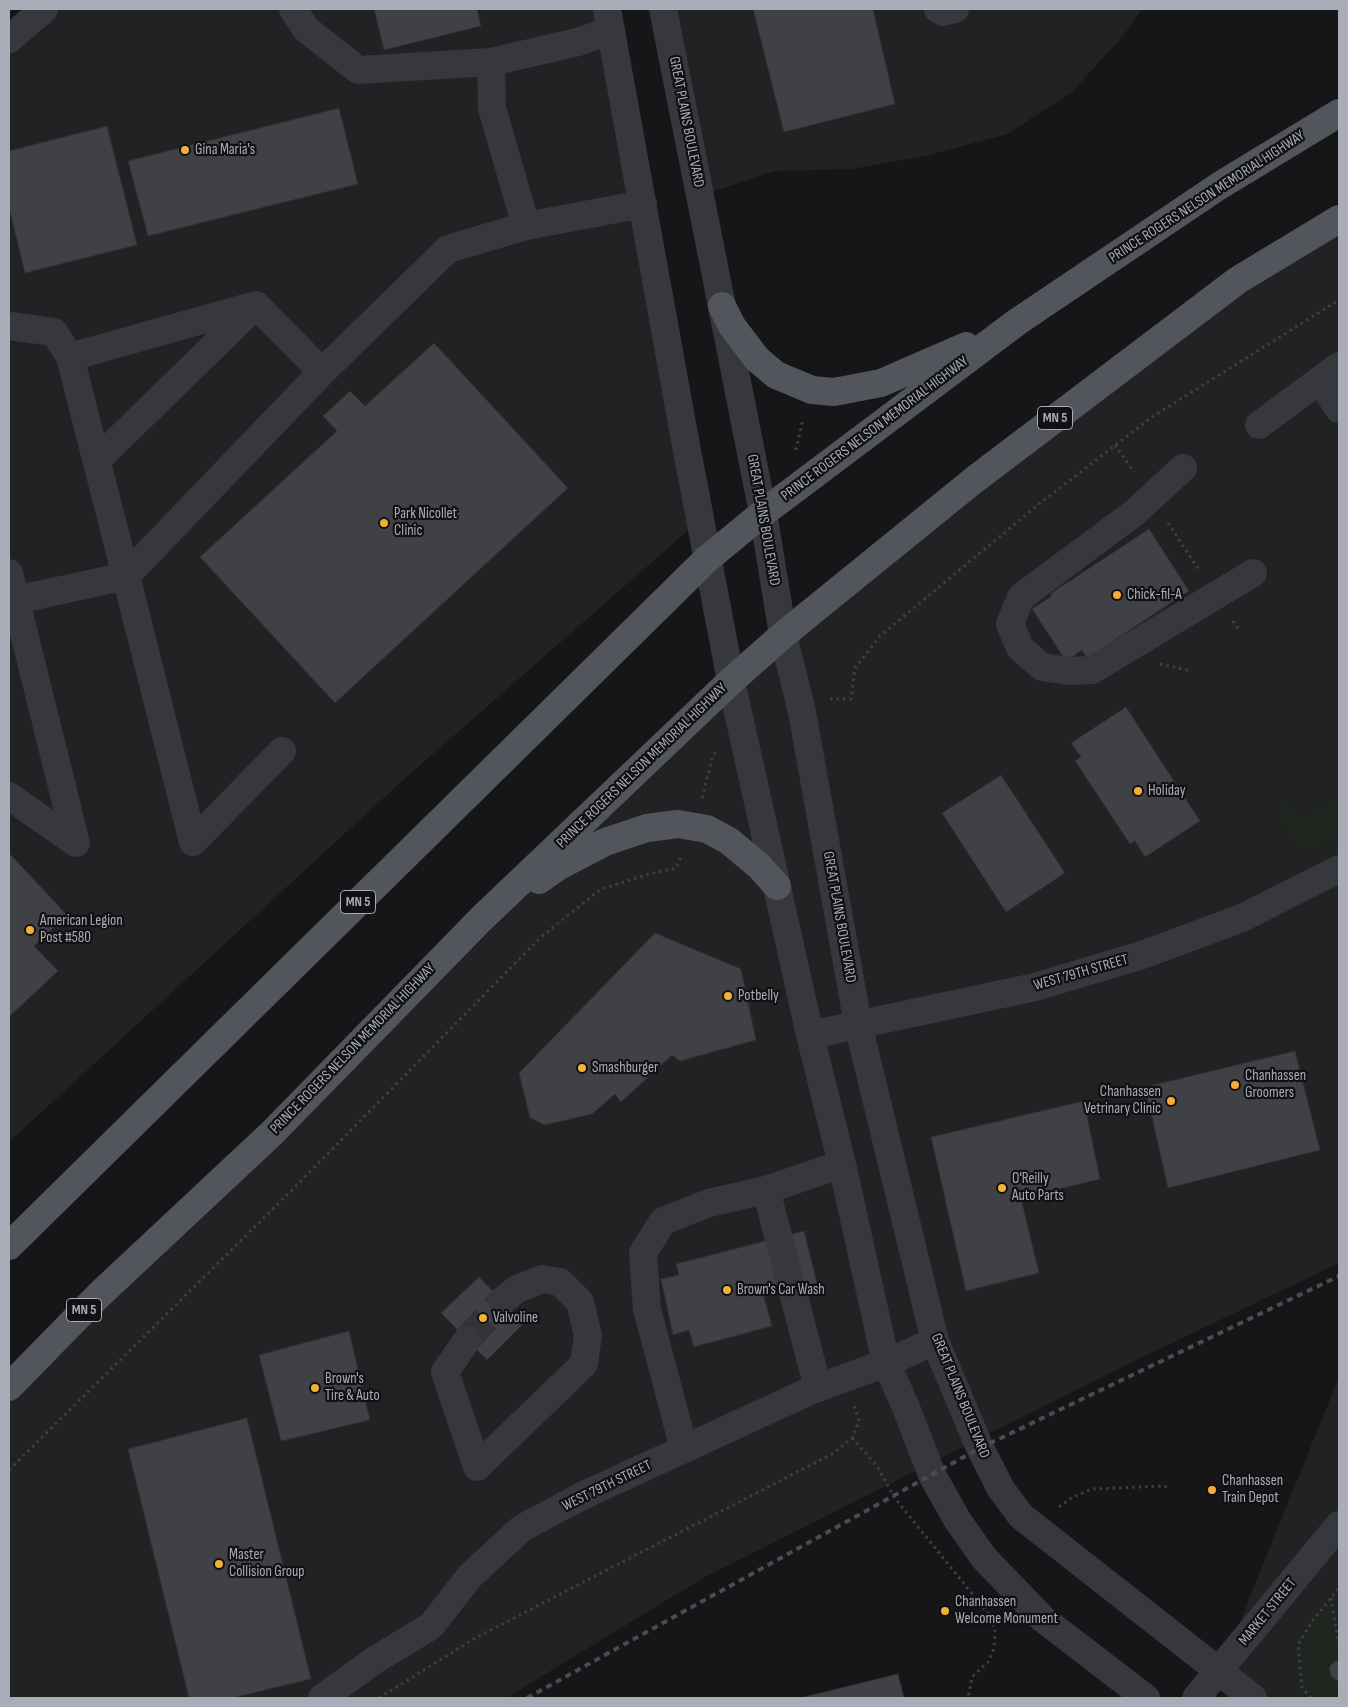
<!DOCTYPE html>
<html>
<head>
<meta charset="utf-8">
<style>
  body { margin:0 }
  #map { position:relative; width:1348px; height:1707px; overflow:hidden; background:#161618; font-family:"Sofia Sans Condensed",sans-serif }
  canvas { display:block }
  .frame { position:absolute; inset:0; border:10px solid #a8adb8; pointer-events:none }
</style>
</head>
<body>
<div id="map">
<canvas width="1348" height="1707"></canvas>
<div class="frame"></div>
</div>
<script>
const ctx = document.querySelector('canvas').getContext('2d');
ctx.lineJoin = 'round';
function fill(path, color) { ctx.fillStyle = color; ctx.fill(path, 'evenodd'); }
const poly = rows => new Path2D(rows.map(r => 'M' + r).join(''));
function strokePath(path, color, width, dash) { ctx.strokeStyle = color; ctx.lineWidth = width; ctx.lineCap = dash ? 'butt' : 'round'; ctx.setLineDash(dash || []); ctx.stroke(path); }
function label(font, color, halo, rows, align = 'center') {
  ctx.font = font + ' "Sofia Sans Condensed",sans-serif'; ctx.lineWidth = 4.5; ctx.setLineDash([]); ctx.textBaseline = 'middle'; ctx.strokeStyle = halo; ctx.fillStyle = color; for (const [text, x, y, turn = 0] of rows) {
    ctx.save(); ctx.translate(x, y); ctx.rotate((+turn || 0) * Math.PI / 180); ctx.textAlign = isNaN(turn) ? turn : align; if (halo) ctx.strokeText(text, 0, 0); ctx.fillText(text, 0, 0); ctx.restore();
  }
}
const built = poly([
  [46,9,607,9,700,520,401,782,9,1142,9,41],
  [663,9,1142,9,1123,36,1072,92,1007,134,925,156,852,169,774,171,700,196],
  [1339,221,1339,1263,1120,1368,705,1577,506,1698,9,1698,9,1388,783,635],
  [1339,1377,1339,1698,1253,1698,1219,1673]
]);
const green = poly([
  [1339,796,1339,833,1313,850,1307,851,1296,845,1276,812,1278,805,1286,803,1289,805,1300,821],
  [1331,1598,1339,1645,1339,1698,1311,1698,1302,1688,1298,1645,1313,1620]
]);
const building = poly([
  [374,9,477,9,481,26,384,50,374,9],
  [753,9,873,9,895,104,784,132,753,9],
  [339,108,358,184,148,236,128,161,339,108],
  [107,126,137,245,25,273,9,208,9,151,107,126],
  [434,343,568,488,335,703,200,557,337,431,323,416,350,391,365,406,434,343],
  [1149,529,1189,591,1087,658,1082,650,1066,661,1032,609,1052,596,1050,594,1149,529],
  [1126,707,1200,821,1145,857,1135,841,1130,844,1075,761,1081,757,1071,743,1126,707],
  [1001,775,1065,873,1006,912,942,813,1001,775],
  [9,853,67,915,34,946,58,971,9,1017,9,853],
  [655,933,741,969,756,1040,680,1061,672,1055,621,1102,615,1094,592,1114,545,1125,530,1118,519,1073,655,933],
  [1295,1051,1320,1150,1168,1188,1145,1087,1295,1051],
  [1084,1101,1100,1179,1021,1198,1039,1273,966,1291,931,1137,1084,1101],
  [804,1231,817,1283,764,1297,772,1326,694,1347,689,1330,673,1335,661,1279,679,1275,676,1264,804,1231],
  [479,1277,524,1323,487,1360,441,1313,479,1277],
  [349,1331,370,1420,281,1441,259,1355,349,1331],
  [247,1418,311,1679,232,1698,189,1698,128,1449,247,1418],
  [1335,1661,1339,1661,1339,1682,1331,1676,1329,1667,1335,1661],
  [898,1674,904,1698,800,1698,898,1674]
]);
const minorTunnel = poly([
  [467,1340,502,1301]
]);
const path = poly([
  [1115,445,1134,472],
  [796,450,803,419],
  [1168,523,1199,570],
  [1233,621,1240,631],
  [1160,664,1192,671],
  [830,699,851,699,855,668,880,636,1039,504,1152,417,1339,300],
  [702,798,713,755,716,752],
  [852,1438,877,1466,894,1497,990,1616,995,1629,994,1648,989,1661,972,1677,968,1698],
  [9,1470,292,1190,542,936,601,889,649,874,676,868,682,855],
  [1059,1507,1070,1499,1091,1489,1164,1486,1170,1488],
  [1331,1598,1339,1645],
  [379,1698,477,1637,834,1453,852,1438,859,1421,854,1406],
  [1311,1698,1302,1688,1298,1645,1313,1620,1339,1588]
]);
const minor = poly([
  [293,9,306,29,358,70,491,62,578,42,611,30],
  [607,9,685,440,731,681,810,1035,842,1164,886,1363,905,1405,932,1475,958,1521,984,1558,1043,1619,1146,1698],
  [663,9,763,513,783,635,802,712,858,1024,935,1341,980,1448,1001,1489,1021,1516,1253,1698],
  [938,9,943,12,955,9],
  [9,39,44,9],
  [491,62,492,108,526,226],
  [9,326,54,332,70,357,126,576,322,372,448,249,526,226,643,204],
  [70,357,256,305,322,372],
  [1320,380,1339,409],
  [1259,425,1339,366],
  [97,460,253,308],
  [1183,468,1134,513,1021,597,1010,624,1020,648,1042,667,1069,671,1092,670,1253,573],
  [9,573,76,843,9,796],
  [16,600,126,576,193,842,282,751],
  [810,1035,1035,987,1142,955,1242,918,1339,869],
  [467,1340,445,1372,477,1467,584,1364,588,1335,580,1302,560,1282,542,1279,517,1289,502,1301],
  [818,1388,766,1190,842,1164],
  [684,1449,647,1309,643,1253,663,1221,709,1203,766,1190],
  [322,1698,375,1660,431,1626,470,1576,522,1528,582,1496,812,1390,886,1363,935,1341],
  [1196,1698,1339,1525]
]);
const major = poly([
  [722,306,732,326,757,359,776,375,812,390,834,392,881,383,966,346],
  [539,880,559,866,605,842,647,828,678,824,707,829,729,841,759,866,777,886],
  [9,1246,707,559,763,513,1017,322,1219,186,1339,113],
  [9,1387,100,1294,272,1133,481,919,731,681,783,635,974,480,1238,280,1339,219]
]);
const rail = poly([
  [527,1698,980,1448,1339,1276]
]);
const markers = [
  [185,150,5,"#f2b134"],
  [384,523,5,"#f2b134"],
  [1117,595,5,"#f2b134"],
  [1138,791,5,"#f2b134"],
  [30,930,5,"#f2b134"],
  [728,996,5,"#f2b134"],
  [582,1068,5,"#f2b134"],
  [1235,1085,5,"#f2b134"],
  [1171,1101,5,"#f2b134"],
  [1002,1188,5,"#f2b134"],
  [727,1290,5,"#f2b134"],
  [483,1318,5,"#f2b134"],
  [315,1388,5,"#f2b134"],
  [1212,1490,5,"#f2b134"],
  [219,1564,5,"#f2b134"],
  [945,1611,5,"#f2b134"]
];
const shields = [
  [1055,418,35],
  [358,902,35],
  [84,1310,35]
];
const shieldNames = [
  ["MN 5",1055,418],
  ["MN 5",358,902],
  ["MN 5",84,1310]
];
const streetNames = [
  ["GREAT PLAINS BOULEVARD",686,122,79],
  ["PRINCE ROGERS NELSON MEMORIAL HIGHWAY",1207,197,-33],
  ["PRINCE ROGERS NELSON MEMORIAL HIGHWAY",875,429,-37],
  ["GREAT PLAINS BOULEVARD",763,520,80],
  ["PRINCE ROGERS NELSON MEMORIAL HIGHWAY",642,766,-44],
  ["GREAT PLAINS BOULEVARD",839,917,80],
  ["WEST 79TH STREET",1081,973,-16],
  ["PRINCE ROGERS NELSON MEMORIAL HIGHWAY",353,1049,-46],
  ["GREAT PLAINS BOULEVARD",960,1396,68],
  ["WEST 79TH STREET",607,1486,-26],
  ["MARKET STREET",1268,1612,-51]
];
const poiNames = [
  ["Gina Maria's",195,150],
  ["Park Nicollet",394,514],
  ["Clinic",394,531],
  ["Chick-fil-A",1127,595],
  ["Holiday",1148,791],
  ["American Legion",40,921],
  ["Post #580",40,938],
  ["Potbelly",738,996],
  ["Smashburger",592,1068],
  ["Chanhassen",1245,1076],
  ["Groomers",1245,1093],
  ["Chanhassen",1161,1092,"right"],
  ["Vetrinary Clinic",1161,1109,"right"],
  ["O'Reilly",1012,1179],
  ["Auto Parts",1012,1196],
  ["Brown's Car Wash",737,1290],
  ["Valvoline",493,1318],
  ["Brown's",325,1379],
  ["Tire & Auto",325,1396],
  ["Chanhassen",1222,1481],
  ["Train Depot",1222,1498],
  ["Master",229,1555],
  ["Collision Group",229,1572],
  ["Chanhassen",955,1602],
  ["Welcome Monument",955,1619]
];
fill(built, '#222225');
fill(green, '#1e261f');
fill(building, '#404145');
strokePath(building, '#303034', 1);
strokePath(minorTunnel, '#333438', 28, [28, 14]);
strokePath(path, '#3d3f44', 3, [2.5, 4]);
strokePath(minor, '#37383d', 28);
strokePath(major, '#53555c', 28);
strokePath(rail, '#4a4c52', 4, [6, 5]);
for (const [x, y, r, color] of markers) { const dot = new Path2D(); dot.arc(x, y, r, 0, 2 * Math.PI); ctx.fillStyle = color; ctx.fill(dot); strokePath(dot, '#111113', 2); }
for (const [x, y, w] of shields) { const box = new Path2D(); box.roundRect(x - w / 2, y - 11.5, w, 23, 4); ctx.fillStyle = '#111113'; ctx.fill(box); strokePath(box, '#a8adb8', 1); }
label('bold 14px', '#a8adb8', null, shieldNames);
label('15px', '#a8adb8', '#111113', streetNames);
label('15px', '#a8adb8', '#111113', poiNames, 'left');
</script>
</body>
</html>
